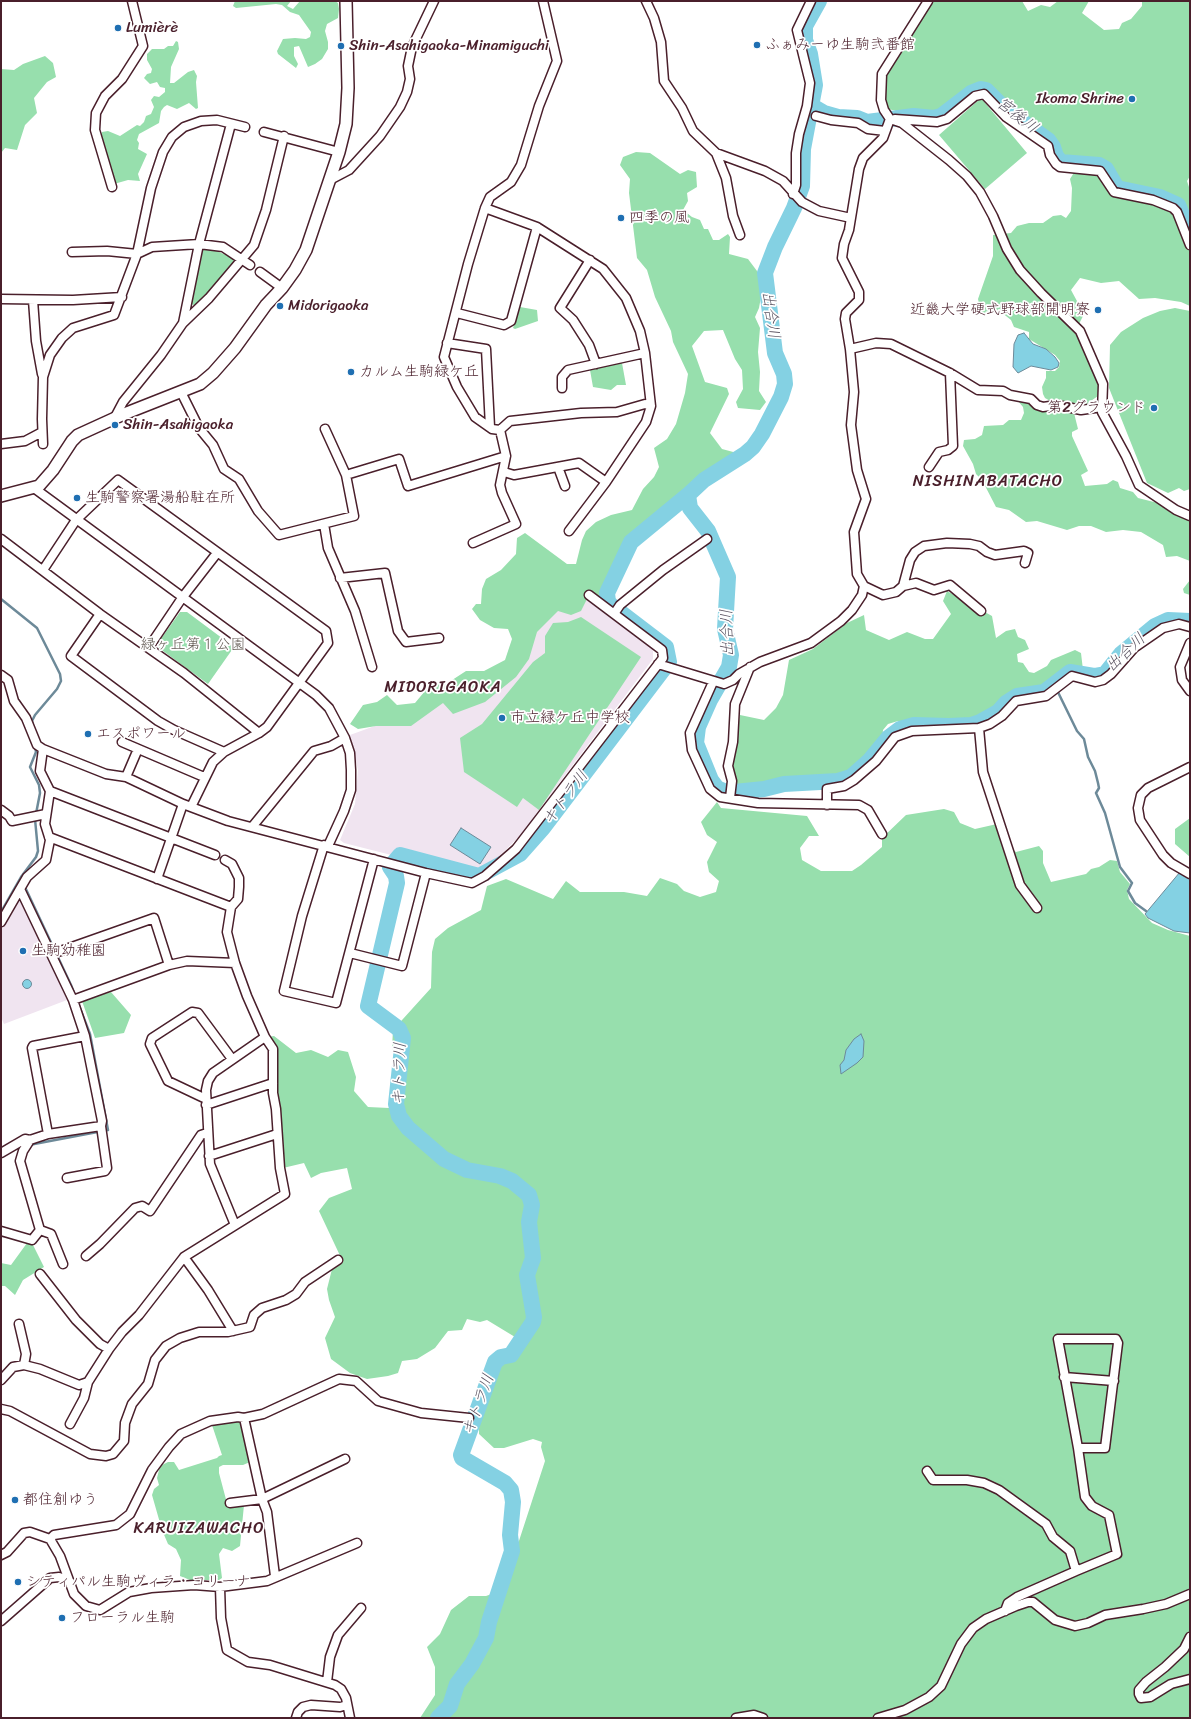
<!DOCTYPE html>
<html>
<head>
<meta charset="utf-8">
<style>
  body { margin:0 }
  #map { position:relative; width:1191px; height:1719px; overflow:hidden; background:#fff; font-family:Sriracha,sans-serif }
  canvas { display:block }
  .frame { position:absolute; inset:0; border:2px solid #4a1f2b; pointer-events:none }
</style>
</head>
<body>
<div id="map">
<canvas width="1191" height="1719"></canvas>
<div class="frame"></div>
</div>
<script>
const ctx = document.querySelector('canvas').getContext('2d');
ctx.lineJoin = 'round';
function fill(path, color) { ctx.fillStyle = color; ctx.fill(path, 'evenodd'); }
const poly = rows => new Path2D(rows.map(r => 'M' + r).join(''));
function strokePath(path, color, width, dash) { ctx.strokeStyle = color; ctx.lineWidth = width; ctx.lineCap = dash ? 'butt' : 'round'; ctx.setLineDash(dash || []); ctx.stroke(path); }
function label(font, color, halo, rows, align = 'center') {
  ctx.font = font + ' Sriracha,"Klee One",sans-serif'; ctx.lineWidth = 3.5; ctx.setLineDash([]); ctx.textBaseline = 'middle'; ctx.strokeStyle = halo; ctx.fillStyle = color; for (const [text, x, y, turn = 0] of rows) {
    ctx.save(); ctx.translate(x, y); ctx.rotate((+turn || 0) * Math.PI / 180); ctx.textAlign = isNaN(turn) ? turn : align; if (halo) ctx.strokeText(text, 0, 0); ctx.fillText(text, 0, 0); ctx.restore();
  }
}
const built = poly([
  [568,585,653,647,653,659,535,815,536,820,478,877,344,843,340,840,355,804,358,770,350,735,443,701,483,701],
  [16,901,22,902,67,1000,4,1024,1,1017,1,926]
]);
const green = poly([
  [235,1,291,1,287,6,293,9,300,1,335,1,338,3,339,9,338,18,327,24,325,31,328,42,328,49,322,59,315,64,308,67,299,46,294,47,294,56,298,64,296,68,278,54,277,51,283,39,295,38,306,39,310,37,311,32,299,15,290,12,282,5,276,4,236,8,233,6],
  [933,1,1022,1,1028,11,1041,5,1050,7,1058,1,1089,1,1082,13,1104,30,1119,29,1122,23,1131,19,1142,6,1142,1,1190,1,1190,176,1187,181,1190,190,1190,231,1179,203,1162,196,1117,185,1103,164,1061,160,1057,157,1055,146,1051,140,1000,103,991,90,981,87,972,90,941,114,930,116,920,113,910,114,888,109,885,99,884,82,888,70],
  [176,41,178,42,179,49,171,67,170,83,174,83,188,72,194,70,197,76,196,82,198,108,196,109,189,103,177,109,167,105,164,107,161,111,159,123,139,134,137,140,139,143,138,149,147,154,138,174,140,181,128,180,114,184,100,137,102,132,108,131,120,136,137,125,140,126,144,122,146,116,151,114,154,107,151,100,154,96,159,97,165,92,165,88,160,87,157,82,150,84,144,78,147,74,151,73,152,69,147,60,147,54,152,49,164,49,168,46,173,46],
  [45,56,53,63,56,77,47,82,34,98,37,113,25,125,17,150,5,148,1,153,1,69,14,70,23,64],
  [981,98,1027,153,985,189,939,135],
  [636,152,650,153,680,174,688,170,696,172,697,187,687,193,688,201,683,210,692,217,700,220,704,229,708,229,713,240,719,240,728,234,730,237,729,254,748,259,760,275,762,291,759,308,755,317,760,328,758,352,760,372,759,391,766,402,760,410,738,408,736,402,743,389,742,370,735,359,723,330,704,331,692,346,705,382,727,388,729,394,710,433,722,449,737,453,696,483,629,538,613,567,600,599,591,591,581,611,571,615,558,611,537,632,529,659,516,677,485,702,453,714,443,703,411,726,376,726,358,729,350,724,363,705,377,702,387,695,397,705,415,703,430,685,446,684,466,671,484,671,505,660,512,639,508,629,494,628,480,620,472,609,476,604,481,604,482,589,486,579,501,570,516,554,517,538,525,533,567,564,576,564,582,540,586,531,596,522,611,515,632,510,643,489,654,477,659,467,654,448,667,439,676,424,685,393,688,374,673,342,671,331,655,297,647,270,637,258,629,193,630,179,620,165,623,157],
  [1075,171,1098,174,1107,188,1156,205,1173,213,1181,234,1190,250,1190,306,1181,302,1155,298,1139,299,1119,281,1101,283,1080,278,1071,290,1084,314,1075,332,1100,386,1098,396,1085,405,1078,407,1052,402,1045,398,1043,394,1042,387,1046,378,1046,371,1055,371,1059,367,1060,361,1055,355,1029,339,1029,332,1014,327,1011,320,1001,312,981,314,978,299,993,256,993,235,1011,233,1017,226,1029,223,1043,223,1053,216,1061,215,1066,218,1071,211,1072,188,1070,179],
  [207,247,233,258,234,262,199,305,195,306,190,303,202,251],
  [520,307,537,310,538,321,515,329,513,328],
  [1175,308,1190,311,1190,489,1184,491,1179,488,1168,493,1147,483,1109,388,1110,345,1121,332,1143,318,1160,311],
  [622,363,626,385,617,385,611,390,593,387,590,370],
  [1021,400,1028,403,1036,410,1046,411,1053,409,1060,409,1074,413,1078,429,1072,432,1072,436,1088,471,1081,475,1085,486,1107,484,1113,480,1118,482,1120,488,1133,492,1138,498,1162,504,1190,521,1190,561,1177,556,1166,557,1163,545,1141,532,1123,530,1106,532,1091,526,1079,526,1067,530,1037,521,1026,522,1009,510,996,507,982,480,976,474,973,464,963,446,964,440,975,439,982,435,984,426,1003,425,1009,420,1021,420,1024,413,1023,407,1018,401],
  [1190,580,1190,595,1184,593,1183,589],
  [947,591,992,616,996,638,1006,631,1015,629,1018,637,1025,640,1029,649,1017,654,1018,662,1023,663,1029,672,1034,673,1047,666,1051,660,1075,650,1081,653,1083,670,1069,670,1063,673,1042,690,1019,693,1010,697,996,710,984,719,974,722,911,723,898,721,888,724,883,730,882,740,870,755,850,774,835,780,798,780,761,787,735,789,732,769,740,715,764,720,776,708,783,695,789,660,813,649,847,623,864,615,866,630,889,640,907,632,925,639,933,639,951,614,943,601],
  [180,612,187,612,234,647,208,684,159,648,158,643],
  [581,617,641,657,539,810,523,798,517,807,464,772,460,738,482,724,533,662,545,653,545,636,553,623,568,622],
  [717,802,721,808,807,816,819,836,809,836,800,848,802,860,821,871,852,871,861,865,882,847,882,838,906,815,944,809,954,812,960,823,975,829,997,824,1004,844,1016,852,1039,846,1043,851,1043,863,1051,882,1086,874,1091,869,1099,867,1110,860,1117,861,1120,872,1130,884,1127,890,1129,899,1152,923,1168,930,1190,936,1190,1718,420,1718,435,1695,435,1667,427,1647,440,1634,451,1610,469,1596,486,1596,503,1590,545,1461,541,1447,542,1442,533,1439,504,1448,494,1448,479,1434,479,1415,497,1364,520,1351,515,1337,487,1320,480,1322,467,1319,462,1330,448,1331,435,1348,417,1359,402,1361,398,1373,388,1376,367,1379,350,1373,331,1359,325,1338,335,1317,329,1300,327,1289,332,1269,343,1262,319,1211,329,1198,352,1189,347,1168,321,1173,311,1178,304,1163,283,1168,276,1094,275,1066,278,1054,268,1037,274,1036,296,1053,311,1050,328,1057,338,1050,348,1052,356,1077,354,1091,368,1107,389,1108,392,1082,397,1058,392,1048,393,1030,431,988,432,952,435,939,448,928,481,910,487,886,506,879,553,899,566,881,580,892,624,892,647,896,660,878,677,884,684,891,700,897,716,892,719,881,709,872,707,862,717,842,707,835,701,822],
  [1190,818,1190,857,1175,844,1175,829],
  [111,992,131,1015,124,1033,95,1038,82,1001],
  [27,1243,33,1245,44,1267,23,1280,15,1295,5,1286,1,1286,1,1263,11,1265],
  [238,1421,241,1423,250,1462,243,1465,223,1465,219,1467,219,1473,228,1507,244,1505,240,1546,232,1551,223,1548,219,1554,222,1578,219,1580,190,1580,180,1576,181,1560,176,1549,168,1544,162,1530,152,1495,154,1489,159,1485,157,1478,160,1466,168,1462,174,1462,179,1470,217,1458,219,1456,222,1455,212,1425]
]);
const water = poly([
  [1024,333,1033,344,1046,349,1055,357,1059,363,1058,367,1051,370,1031,366,1018,373,1013,367,1014,344,1018,335,1024,333],
  [461,828,491,847,480,864,450,845,461,828],
  [1180,872,1190,879,1190,933,1174,931,1148,918,1145,914,1180,872],
  '22.5 984a4.5 4.5 0 1 1 9 0a4.5 4.5 0 1 1-9 0Z',
  [861,1034,864,1041,863,1057,857,1063,841,1074,840,1065,844,1060,846,1050,854,1039,861,1034]
]);
const stream = poly([
  [1,599,37,628,60,674,61,681,57,689,35,715,32,721,33,726],
  [1054,684,1077,731,1084,739,1088,757,1095,771,1098,783,1099,788,1096,793,1105,813,1120,867,1132,883,1128,891,1135,903,1146,911],
  [24,885,71,985,90,1034,108,1130,29,1145],
  [1,912,21,877,36,857,38,851,35,819,40,793,39,785,30,767,36,752,35,747]
]);
const river = poly([
  [819,1,805,26,805,40,810,54,815,85,803,149,802,186,794,208,775,247,765,273,775,353,784,374,785,384,781,397,762,434,753,447,745,454,704,480,688,495,690,508,708,531,728,577,725,629,731,655,729,667,710,700,698,727,696,743,711,780,717,788,724,791,734,792,764,789,784,784,838,781,851,777,869,761,888,738,900,729,914,725,949,726,971,725,980,722,998,712,1006,703,1017,696,1044,692,1070,672,1094,676,1105,674,1121,654,1155,626,1168,620,1190,621],
  [812,106,824,113,838,117,857,118,867,122,914,116,934,118,941,116,971,93,981,89,986,90,1006,110,1048,140,1053,147,1056,156,1061,162,1099,165,1106,169,1117,188,1160,197,1178,205,1190,233],
  [438,1718,450,1706,457,1684,472,1664,486,1638,489,1622,512,1551,510,1535,513,1502,511,1490,505,1483,462,1458,461,1455,495,1362,501,1357,511,1355,533,1322,534,1317,527,1275,533,1258,529,1222,532,1205,529,1195,512,1181,500,1176,467,1170,444,1159,408,1128,399,1116,396,1104,403,1038,399,1029,368,1006,397,883,396,876,390,867,400,855,479,876,520,854,543,828,669,662,666,647,611,605,608,602,607,593,631,542,688,495]
]);
const street = poly([
  [646,1,654,18,661,42,664,81,682,108,693,131,716,153,765,171,783,181,802,202,819,211,851,218],
  [928,1,882,74,881,100,884,110,890,119,902,123,949,160,967,176,980,192,993,216,1007,249,1020,270,1041,293,1080,331,1103,384,1102,412,1126,456,1139,485,1176,510,1190,516],
  [816,116,831,120,858,123,868,129,885,131],
  [895,119,937,122,947,119,975,96,984,94,1006,117,1048,146,1050,155,1056,164,1060,167,1100,171,1114,192,1153,200,1173,208,1177,212,1190,245],
  [264,132,339,152],
  [716,153,726,178,733,216,740,235],
  [330,180,349,170,380,136,400,107,407,92,410,79,408,66,412,47,434,1],
  [112,187,95,130,96,113,105,96,122,79,143,46,132,1],
  [793,194,796,185,796,153,799,134,807,106,810,83,797,30,811,1],
  [485,208,537,227,603,269,626,298,640,331,645,353,651,406,646,422,606,482,569,531],
  [72,252,107,251,137,254,152,247,199,244,223,247,250,265],
  [590,260,560,308,573,320,589,345,596,364],
  [260,272,282,288],
  [1,299,73,300,122,297],
  [33,300,36,341,42,374],
  [457,313,504,325,511,321,537,227],
  [183,323,199,244,231,124],
  [447,343,486,349,490,427],
  [850,349,876,343,891,344,950,373,978,390,1003,391,1010,395,1031,399,1037,405,1043,407,1057,405,1081,410,1102,407],
  [562,388,562,377,568,370,645,353],
  [181,392,199,428,213,445,224,469,239,479,258,511,279,535,354,516,346,475,325,429],
  [114,419,123,402,161,355,183,323,209,298,254,245,266,210,284,136],
  [500,430,492,429,475,417,457,387,444,357,468,264,485,208,490,197,511,182,521,165,539,106,557,61,543,1],
  [500,430,510,421,581,413,617,412,645,404,651,406],
  [1,444,25,441,42,432],
  [43,444,42,419,43,377,50,355,62,338,73,328,114,315,137,254,151,188,163,152,172,137,184,127,201,121,217,120,245,127],
  [558,467,565,486],
  [929,467,939,452,948,450,953,446,950,373],
  [504,472,514,475,579,463,606,482],
  [346,475,399,459,408,486,506,456],
  [34,488,316,695,329,708,345,738,350,753,351,770,351,790,344,811,328,846],
  [324,524,328,548,355,611,372,667],
  [1,539,100,614,184,673,259,733],
  [473,543,516,524,502,493,500,485,506,456,500,430],
  [43,570,76,520,118,480,326,631,328,643,267,727,259,733,224,752,213,762,191,807],
  [340,578,385,573,398,631,406,642,439,638],
  [864,586,883,595,896,592,903,586,910,560,915,552,924,546,947,543,970,544,979,546,987,552,995,555,1024,551,1028,553,1025,563],
  [903,586,916,583,934,590,950,585,981,611],
  [100,614,71,656,158,721,174,730,224,752],
  [614,614,620,605,663,570,707,539],
  [1190,643,1180,667,1182,680,1190,691],
  [149,647,182,598,217,553],
  [658,664,724,684,733,680,739,674,760,662,811,643,841,621,852,610,862,595,864,586,857,574,854,532,866,499,857,470,851,425,854,392,850,349,845,319,846,313,859,300,859,292,842,258,844,244,849,230,859,169,863,158,883,138,890,119],
  [1,675,8,680,14,701,26,718,37,745,43,749,40,771,50,791,45,824,50,840,46,860,27,877,20,889,73,1000,85,1036,102,1121,101,1126,107,1168,105,1171,67,1178],
  [713,682,690,733,692,750,710,789,720,797,758,803,859,805,868,810,882,834],
  [979,728,983,772,1020,885,1037,908],
  [122,742,204,777],
  [43,749,106,774,126,777,183,804],
  [1190,767,1148,788,1141,795,1138,808,1140,820,1163,855,1171,863,1190,874],
  [126,777,138,749],
  [50,791,215,855],
  [730,798,732,781,728,766,733,742,735,704,750,667],
  [827,805,827,789,844,786,854,780,876,761,895,737,912,731,979,728,990,724,1002,716,1016,701,1046,696,1072,676,1095,682,1103,680,1111,674,1134,648,1163,628,1179,624,1190,627],
  [1,810,9,816,12,821,46,814],
  [252,827,314,751,331,746,345,738],
  [49,837,231,907],
  [324,845,302,916,284,991,336,1003,374,859],
  [157,879,183,804,228,821,426,873,472,883,485,876,516,849,663,658,662,650,589,595],
  [1,922,20,889],
  [350,953,402,966,426,873],
  [52,954,154,918,169,965],
  [73,1000,169,965,187,961,235,963],
  [206,1099,168,1081,150,1044,152,1038,192,1012,198,1013,232,1059],
  [206,1105,273,1083],
  [48,1134,32,1048,33,1046,85,1036],
  [1,1153,25,1139,30,1140,48,1134,101,1126],
  [209,1156,277,1134],
  [235,1225,210,1164,206,1090,208,1081,213,1073,265,1037],
  [40,1230,51,1234,63,1264],
  [1,1231,32,1240,40,1230,20,1161,23,1151,30,1140],
  [86,1256,100,1244,135,1208,142,1206,150,1211,201,1135,207,1133],
  [184,1257,208,1290,233,1331],
  [40,1274,76,1320,100,1344,109,1349],
  [19,1324,26,1354,24,1365],
  [1064,1377,1114,1381],
  [1,1380,13,1367,24,1365,40,1369,79,1385,88,1382,109,1349,122,1332,139,1315,184,1257,285,1194,280,1168,276,1109,273,1093,273,1049,265,1037,247,996,235,963,227,932,231,907,238,899,239,887,239,878,232,864,225,860],
  [1,1409,10,1411,90,1454,106,1456,113,1454,124,1441,125,1423,132,1404,148,1384,155,1360,166,1346,180,1338,199,1332,228,1332,250,1327,254,1315,262,1308,286,1300,296,1294,305,1282,338,1260],
  [244,1418,262,1499,267,1512,275,1576],
  [70,1424,84,1398,88,1382],
  [927,1471,933,1480,967,1480,984,1483,999,1490,1046,1524,1053,1537,1070,1551,1076,1571,1017,1597,1008,1603,1005,1611],
  [230,1503,262,1499,345,1459],
  [50,1539,54,1535,116,1525,130,1514,152,1470,169,1447,181,1434,210,1421,238,1417,244,1418,263,1414,339,1379,356,1381,378,1401,421,1413,469,1418],
  [1,1555,7,1552,24,1533,30,1532,50,1539,60,1556,74,1594,86,1606,100,1610,129,1592,151,1588,194,1585,220,1587,267,1581,357,1543],
  [1076,1571,1117,1554,1109,1515,1092,1506,1085,1497,1078,1448,1058,1339,1116,1339,1118,1343,1105,1448,1078,1448],
  [220,1587,221,1618,227,1650,248,1662,270,1665,335,1685,341,1689,346,1698,350,1718],
  [1,1621,50,1578,59,1577,70,1582],
  [1190,1637,1184,1649,1165,1667,1146,1682,1139,1690,1139,1694,1141,1698,1150,1697,1171,1684,1190,1679],
  [327,1682,330,1657,338,1635,361,1608],
  [296,1718,298,1712,303,1707,311,1705,340,1707,347,1705],
  [736,1718,754,1715,763,1718],
  [878,1718,905,1710,929,1697,941,1686,961,1644,973,1628,986,1619,1016,1606,1028,1602,1033,1602,1055,1620,1075,1626,1088,1623,1105,1615,1143,1609,1166,1604,1190,1594]
]);
const secondary = poly([
  [1,496,39,486,53,470,72,441,78,435,124,414,200,384,213,373,235,348,266,305,282,288,295,270,306,250,339,152,346,124,348,88,346,1]
]);
const markers = [
  [118,28,4,"#1f6fb2"],
  [757,45,4,"#1f6fb2"],
  [341,46,4,"#1f6fb2"],
  [1132,99,4,"#1f6fb2"],
  [621,218,4,"#1f6fb2"],
  [280,306,4,"#1f6fb2"],
  [1098,310,4,"#1f6fb2"],
  [351,372,4,"#1f6fb2"],
  [1154,408,4,"#1f6fb2"],
  [115,425,4,"#1f6fb2"],
  [77,498,4,"#1f6fb2"],
  [502,718,4,"#1f6fb2"],
  [88,734,4,"#1f6fb2"],
  [23,951,4,"#1f6fb2"],
  [15,1500,4,"#1f6fb2"],
  [18,1582,4,"#1f6fb2"],
  [62,1618,4,"#1f6fb2"]
];
const poiNames = [
  ["Lumièrè",126,28],
  ["ふぁみーゆ生駒弐番館",765,45],
  ["Shin-Asahigaoka-Minamiguchi",349,46],
  ["Ikoma Shrine",1124,99,"right"],
  ["四季の風",629,218],
  ["Midorigaoka",288,306],
  ["近畿大学硬式野球部開明寮",1090,310,"right"],
  ["カルム生駒緑ケ丘",359,372],
  ["第2グラウンド",1146,408,"right"],
  ["Shin-Asahigaoka",123,425],
  ["生駒警察署湯船駐在所",85,498],
  ["市立緑ケ丘中学校",510,718],
  ["エスポワール",96,734],
  ["生駒幼稚園",31,951],
  ["都住創ゆう",23,1500],
  ["シティパル生駒ヴィラ・コリーナ",26,1582],
  ["フローラル生駒",70,1618]
];
const parkNames = [
  ["緑ヶ丘第１公園",193,645]
];
const waterNames = [
  ["宮後川",1017,116,38],
  ["出合川",770,315,82],
  ["出合川",728,633,-92],
  ["出合川",1126,653,-43],
  ["キトラ川",566,798,-53],
  ["キトラ川",400,1074,-88],
  ["キトラ川",479,1405,-70]
];
const neighbourhoodNames = [
  ["NISHINABATACHO",988,482],
  ["MIDORIGAOKA",443,688],
  ["KARUIZAWACHO",199,1529]
];
fill(built, '#f0e4f0');
fill(green, '#97dfad');
fill(water, '#84d1e3');
strokePath(water, '#6d8a99', 1);
strokePath(stream, '#6d8a99', 2.5);
strokePath(river, '#84d1e3', 16);
strokePath(street, '#4a1f2b', 11);
strokePath(secondary, '#4a1f2b', 14);
strokePath(street, '#fff', 8);
strokePath(secondary, '#fff', 11);
for (const [x, y, r, color] of markers) { const dot = new Path2D(); dot.arc(x, y, r, 0, 2 * Math.PI); ctx.fillStyle = color; ctx.fill(dot); strokePath(dot, '#fff', 1.5); }
label('15px', '#4a1f2b', '#fff', poiNames, 'left');
label('15px', '#615952', '#fff', parkNames);
label('italic 16px', '#5b5462', '#fff', waterNames);
ctx.letterSpacing = '1px';
label('16px', '#4a1f2b', '#fff', neighbourhoodNames);
ctx.letterSpacing = '0px';
</script>
</body>
</html>
